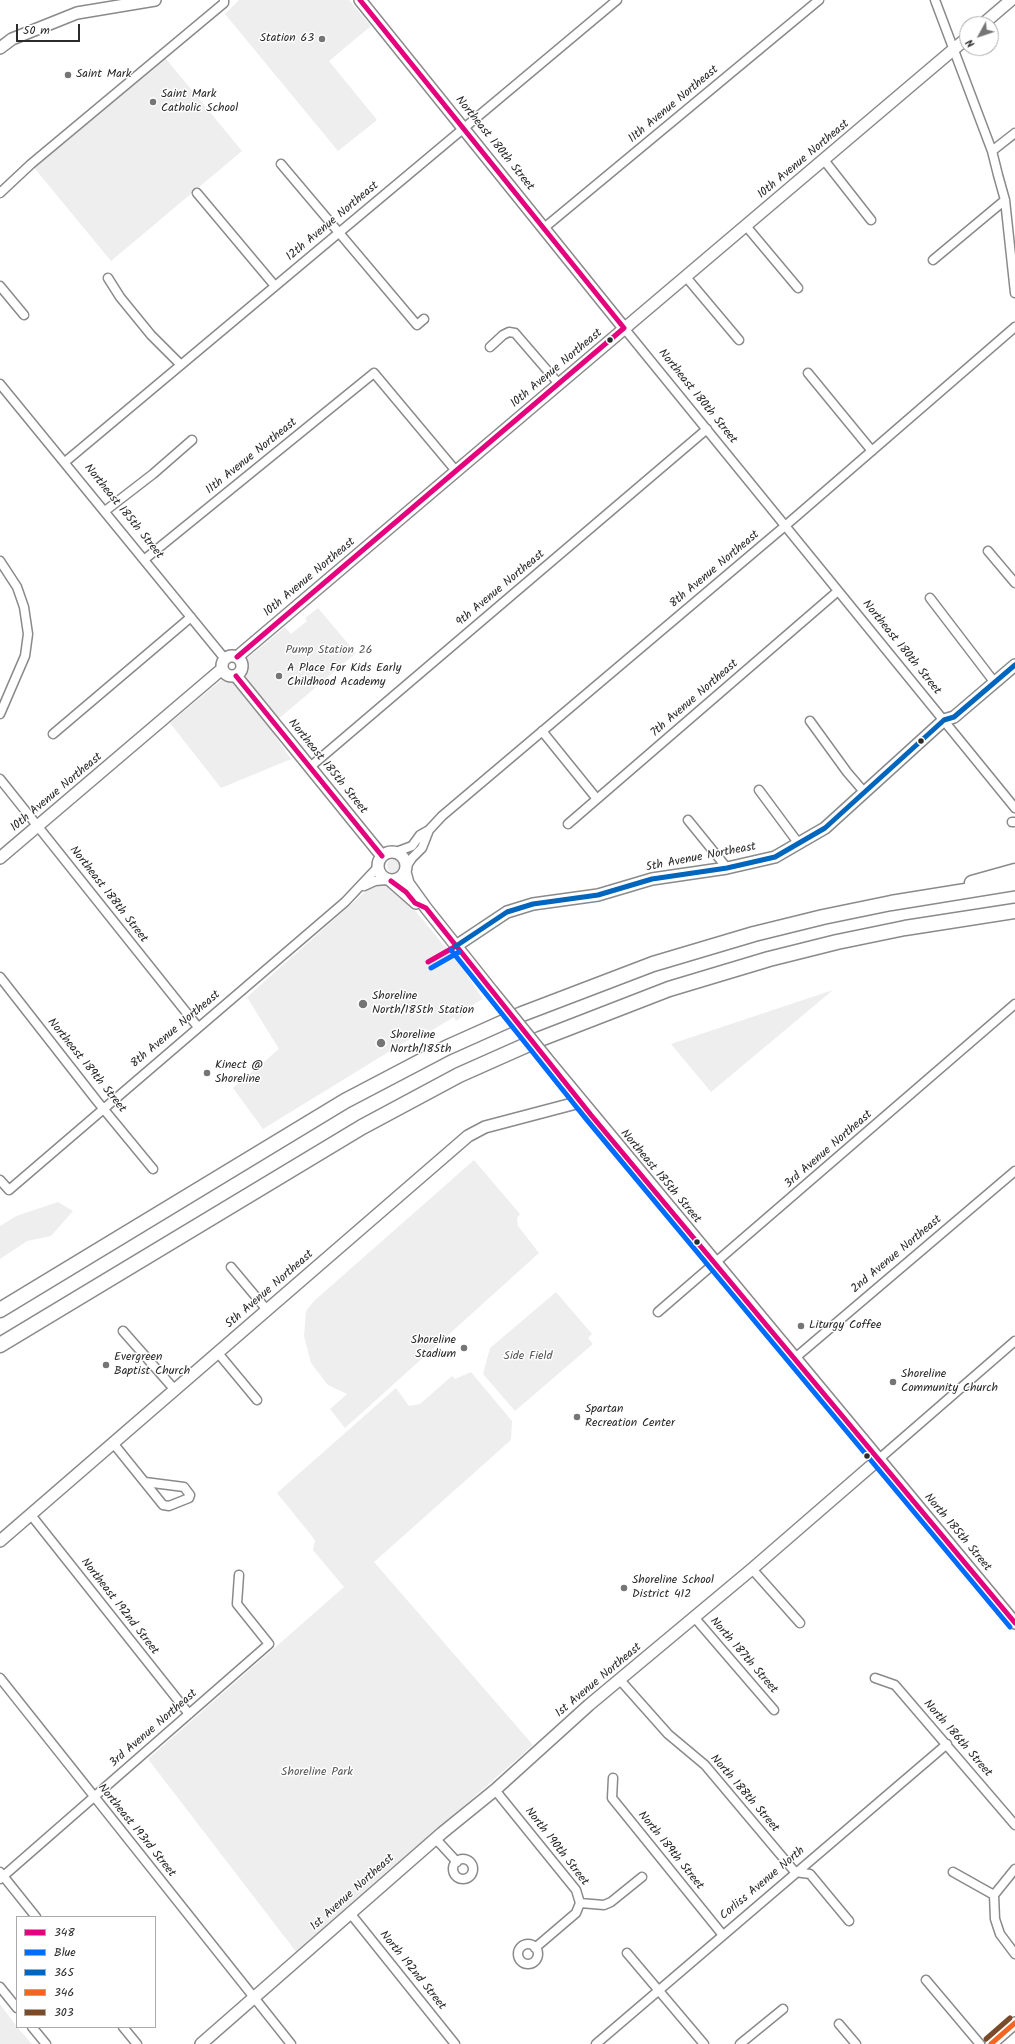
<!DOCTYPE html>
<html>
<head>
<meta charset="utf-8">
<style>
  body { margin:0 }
  #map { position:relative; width:1015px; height:2044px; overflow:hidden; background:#fff; font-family:Kalam,sans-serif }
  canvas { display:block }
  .legend { position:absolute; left:16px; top:1916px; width:140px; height:112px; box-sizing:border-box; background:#fff; border:1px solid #aaa; margin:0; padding:5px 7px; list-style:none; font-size:12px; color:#2b2b2b }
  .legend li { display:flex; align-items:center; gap:8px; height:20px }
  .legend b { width:20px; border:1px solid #aaa }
  .north { position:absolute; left:959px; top:16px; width:40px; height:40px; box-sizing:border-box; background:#fff; border:1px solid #aaa; border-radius:50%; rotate:230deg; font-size:11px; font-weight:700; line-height:16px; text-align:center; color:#2b2b2b }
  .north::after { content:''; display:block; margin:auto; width:14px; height:18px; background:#757575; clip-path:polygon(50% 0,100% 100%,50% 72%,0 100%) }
  .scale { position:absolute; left:16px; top:24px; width:64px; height:18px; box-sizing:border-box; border:2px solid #2b2b2b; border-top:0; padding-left:5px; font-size:12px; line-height:14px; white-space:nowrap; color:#2b2b2b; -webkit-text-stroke:3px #fff; paint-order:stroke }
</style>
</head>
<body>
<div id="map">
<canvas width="1015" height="2044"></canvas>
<ul class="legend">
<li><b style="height:5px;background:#e5007d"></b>348</li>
<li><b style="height:5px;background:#006cff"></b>Blue</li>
<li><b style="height:5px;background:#0065bd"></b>365</li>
<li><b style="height:5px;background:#f26522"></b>346</li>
<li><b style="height:5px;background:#7a4b2a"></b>303</li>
</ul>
<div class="north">N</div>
<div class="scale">50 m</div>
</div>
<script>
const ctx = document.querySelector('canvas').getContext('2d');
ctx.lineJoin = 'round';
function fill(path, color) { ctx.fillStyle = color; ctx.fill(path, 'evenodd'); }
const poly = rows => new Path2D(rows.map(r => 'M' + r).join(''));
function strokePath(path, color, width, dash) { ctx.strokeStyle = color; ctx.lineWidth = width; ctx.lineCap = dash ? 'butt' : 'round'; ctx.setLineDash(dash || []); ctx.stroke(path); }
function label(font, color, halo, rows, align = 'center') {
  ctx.font = font + ' Kalam,sans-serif'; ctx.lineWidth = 3; ctx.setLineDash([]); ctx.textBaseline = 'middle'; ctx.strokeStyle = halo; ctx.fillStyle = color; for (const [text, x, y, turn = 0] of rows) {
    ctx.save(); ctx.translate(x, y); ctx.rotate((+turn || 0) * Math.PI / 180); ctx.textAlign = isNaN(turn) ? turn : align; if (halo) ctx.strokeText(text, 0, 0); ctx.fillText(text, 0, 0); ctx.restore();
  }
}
const built = poly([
  [239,0,349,0,371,26,329,61,377,120,338,151,225,14],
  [162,54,242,151,111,261,31,164],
  [318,608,356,653,269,727,291,759,221,788,170,723,285,627,291,634,307,621,305,618],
  '387 866a7 7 0 1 1 14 0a7 7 0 1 1-14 0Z',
  [382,882,395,886,460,965,483,999,465,1009,467,1013,456,1021,454,1017,429,1032,426,1029,263,1129,233,1088,279,1049,247,997,374,884],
  [833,990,711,1092,671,1044],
  [474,1160,520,1214,517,1218,518,1226,539,1253,345,1428,330,1409,347,1394,328,1385,311,1363,304,1336,306,1311,314,1301],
  [58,1202,73,1211,51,1236,27,1241,0,1259,0,1226,16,1216],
  [556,1292,592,1334,588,1338,593,1344,515,1411,483,1374,490,1348],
  [471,1372,512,1421,511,1440,374,1562,533,1745,297,1953,148,1759,344,1587,313,1550,315,1540,277,1493,396,1388,409,1406,420,1404,452,1376,455,1379],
  [0,2004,17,2027,32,2044,0,2044]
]);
const street = poly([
  [935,0,992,151,998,175,1005,200,1015,293],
  [992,151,1015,133],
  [824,160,871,220],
  [281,164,417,325,424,319],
  [0,193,31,164,224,3,224,0],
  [197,193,275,286],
  [746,226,798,288],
  [544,228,819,0],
  [933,260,1005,200],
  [686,277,739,340],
  [108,278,120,297,151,335,180,364],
  [0,286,24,315],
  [624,328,1015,808],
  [490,347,503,335,509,332,515,333,559,384],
  [808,373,872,451],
  [0,384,225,659],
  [65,462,617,0],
  [105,511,153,474,192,440],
  [988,551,1015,583],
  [145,559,374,373,456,471],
  [0,561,17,587,24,607,28,634,25,656,0,714],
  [930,598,995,683],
  [810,721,847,772,865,793],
  [542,731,597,799],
  [53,734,191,617],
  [310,767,707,429],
  [0,779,198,1027],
  [759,790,799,844],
  [688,820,727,868],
  [1012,822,1015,822],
  [568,824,838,591],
  [396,852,412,846,420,835,429,830,442,816,785,526,1015,327],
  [406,867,412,858,422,848,429,830],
  [364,886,375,881,387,880],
  [0,977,97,1101,153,1169],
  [0,1180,9,1190,345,902,378,867],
  [231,1267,267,1310],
  [658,1312,1015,1004],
  [123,1331,175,1390],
  [218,1353,257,1400],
  [795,1358,1015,1171],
  [113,1443,163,1505,169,1506,189,1498,190,1495,184,1487,145,1482],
  [879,1459,1015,1341],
  [31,1515,189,1714],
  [752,1569,800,1623],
  [694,1617,774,1710],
  [0,1678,291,2044],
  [875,1678,895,1685,1015,1825],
  [620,1680,668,1734,705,1765,795,1872,810,1874,849,1921],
  [613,1778,612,1798,722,1934],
  [495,1790,576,1890,580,1903,604,1905,611,1902,642,1877],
  [435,1838,457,1862],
  '453 1869a10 10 0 1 1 20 0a10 10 0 1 1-20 0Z',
  [0,1872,36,1917],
  [953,1872,994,1895],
  [0,1879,269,1644,237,1604,239,1575],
  [994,1895,995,1919,1000,1934,1015,1954],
  [994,1895,1015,1869],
  [350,1913,455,2044],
  '518 1954a10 10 0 1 1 20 0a10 10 0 1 1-20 0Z',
  [535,1948,576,1913,580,1903],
  [627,1953,704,2044],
  [926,1980,980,2044],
  [0,1987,17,2008],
  [839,2024,856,2044],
  [32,2027,46,2044],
  [123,2027,137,2044],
  [596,2044,947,1744],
  [740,2044,783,2009]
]);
const secondary = poly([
  [360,0,624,328],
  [983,24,1011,0],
  [0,48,12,39,77,13,155,0],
  '222 666a10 10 0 1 1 20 0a10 10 0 1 1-20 0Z',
  [237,657,967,38],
  [236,676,382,856],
  '378 866a14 14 0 1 1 28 0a14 14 0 1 1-28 0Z',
  [0,858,222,669],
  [405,872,408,883,426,908,492,991],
  [391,881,416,903],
  [456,946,507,912,533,904,598,895,652,879,727,868,775,857,825,828,944,720,954,717,1015,665],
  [547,1059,1015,1623],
  [0,1541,468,1136,485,1127,580,1102],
  [201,2044,442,1833,495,1790,589,1705,752,1569,879,1459],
  [991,2044,1015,2023]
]);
const highway = poly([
  [972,883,1015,871],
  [0,1310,345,1101,446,1048,522,1014,653,964,754,934,823,917,891,903,1015,883],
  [0,1345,362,1127,459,1075,540,1039,669,989,769,959,837,942,905,928,1015,911]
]);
const secondaryBridge = poly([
  [492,991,547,1059]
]);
const bus1 = poly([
  [360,0,624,328],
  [237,657,624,328],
  [236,676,382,856],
  [391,881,406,892,415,903,426,908,591,1115,1015,1623],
  [428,962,456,946]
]);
const bus2 = poly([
  [451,950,586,1119,1010,1627],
  [431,968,459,952]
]);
const bus3 = poly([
  [456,946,507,912,533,904,598,895,652,879,727,868,775,857,825,828,944,720,954,717,1015,665]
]);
const bus4 = poly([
  [991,2044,1015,2023]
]);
const bus5 = poly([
  [986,2039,1010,2018]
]);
const markers = [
  [322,39,4,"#757575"],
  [68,75,4,"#757575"],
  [153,102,4,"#757575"],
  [610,340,3.5,"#2b2b2b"],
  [279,676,4,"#757575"],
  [921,741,3.5,"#2b2b2b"],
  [363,1004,5,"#757575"],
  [381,1043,5,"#757575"],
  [207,1073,4,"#757575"],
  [697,1242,3.5,"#2b2b2b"],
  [801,1326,4,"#757575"],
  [464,1348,4,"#757575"],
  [106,1365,4,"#757575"],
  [893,1382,4,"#757575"],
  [577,1417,4,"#757575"],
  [867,1456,3.5,"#2b2b2b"],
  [624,1588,4,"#757575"]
];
const poiNames = [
  ["Station 63",314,39,"right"],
  ["Saint Mark",76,75],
  ["Saint Mark",161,95],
  ["Catholic School",161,109],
  ["A Place For Kids Early",287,669],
  ["Childhood Academy",287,683],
  ["Shoreline",372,997],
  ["North/185th Station",372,1011],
  ["Shoreline",390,1036],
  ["North/185th",390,1050],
  ["Kinect @",215,1066],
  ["Shoreline",215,1080],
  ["Liturgy Coffee",809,1326],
  ["Shoreline",456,1341,"right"],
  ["Stadium",456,1355,"right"],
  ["Evergreen",114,1358],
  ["Baptist Church",114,1372],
  ["Shoreline",901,1375],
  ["Community Church",901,1389],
  ["Spartan",585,1410],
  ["Recreation Center",585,1424],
  ["Shoreline School",632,1581],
  ["District 412",632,1595]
];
const streetNames = [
  ["11th Avenue Northeast",674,105,-40],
  ["Northeast 180th Street",494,144,51],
  ["10th Avenue Northeast",804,160,-40],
  ["12th Avenue Northeast",333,222,-40],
  ["10th Avenue Northeast",557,369,-40],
  ["Northeast 180th Street",697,397,51],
  ["11th Avenue Northeast",252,457,-39],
  ["Northeast 185th Street",123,512,51],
  ["8th Avenue Northeast",715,570,-40],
  ["10th Avenue Northeast",310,578,-40],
  ["9th Avenue Northeast",501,589,-40],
  ["Northeast 180th Street",901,648,51],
  ["7th Avenue Northeast",695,699,-41],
  ["Northeast 185th Street",327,767,51],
  ["10th Avenue Northeast",57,793,-40],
  ["5th Avenue Northeast",701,858,-11],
  ["Northeast 188th Street",108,895,52],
  ["8th Avenue Northeast",176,1030,-40],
  ["Northeast 189th Street",86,1066,51],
  ["3rd Avenue Northeast",829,1150,-41],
  ["Northeast 185th Street",660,1177,50],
  ["2nd Avenue Northeast",897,1255,-40],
  ["5th Avenue Northeast",270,1290,-41],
  ["North 185th Street",957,1533,50],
  ["Northeast 192nd Street",119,1607,52],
  ["North 187th Street",743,1656,49],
  ["1st Avenue Northeast",599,1681,-40],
  ["3rd Avenue Northeast",154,1729,-41],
  ["North 186th Street",957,1739,49],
  ["North 188th Street",744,1794,49],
  ["Northeast 193rd Street",136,1831,51],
  ["North 190th Street",556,1847,52],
  ["North 189th Street",670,1851,51],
  ["Corliss Avenue North",763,1884,-40],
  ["1st Avenue Northeast",353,1893,-42],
  ["North 192nd Street",412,1971,51]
];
const parkNames = [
  ["Pump Station 26",329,651],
  ["Side Field",528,1357],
  ["Shoreline Park",317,1773]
];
fill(built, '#eee');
strokePath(street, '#8a8a8a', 11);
strokePath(secondary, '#8a8a8a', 14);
strokePath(highway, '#8a8a8a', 17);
strokePath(street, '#fff', 8);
strokePath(secondary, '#fff', 11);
strokePath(highway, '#fff', 14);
strokePath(secondaryBridge, '#8a8a8a', 14, []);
strokePath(secondaryBridge, '#fff', 11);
strokePath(bus1, '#e5007d', 5);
strokePath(bus2, '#006cff', 5);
strokePath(bus3, '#0065bd', 5);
strokePath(bus4, '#f26522', 5);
strokePath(bus5, '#7a4b2a', 5);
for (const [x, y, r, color] of markers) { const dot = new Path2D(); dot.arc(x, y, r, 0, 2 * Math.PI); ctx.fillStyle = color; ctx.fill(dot); strokePath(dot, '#fff', 1.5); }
label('12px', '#2b2b2b', '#fff', poiNames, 'left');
label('12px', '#2b2b2b', '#fff', streetNames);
label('12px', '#585858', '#fff', parkNames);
</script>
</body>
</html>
